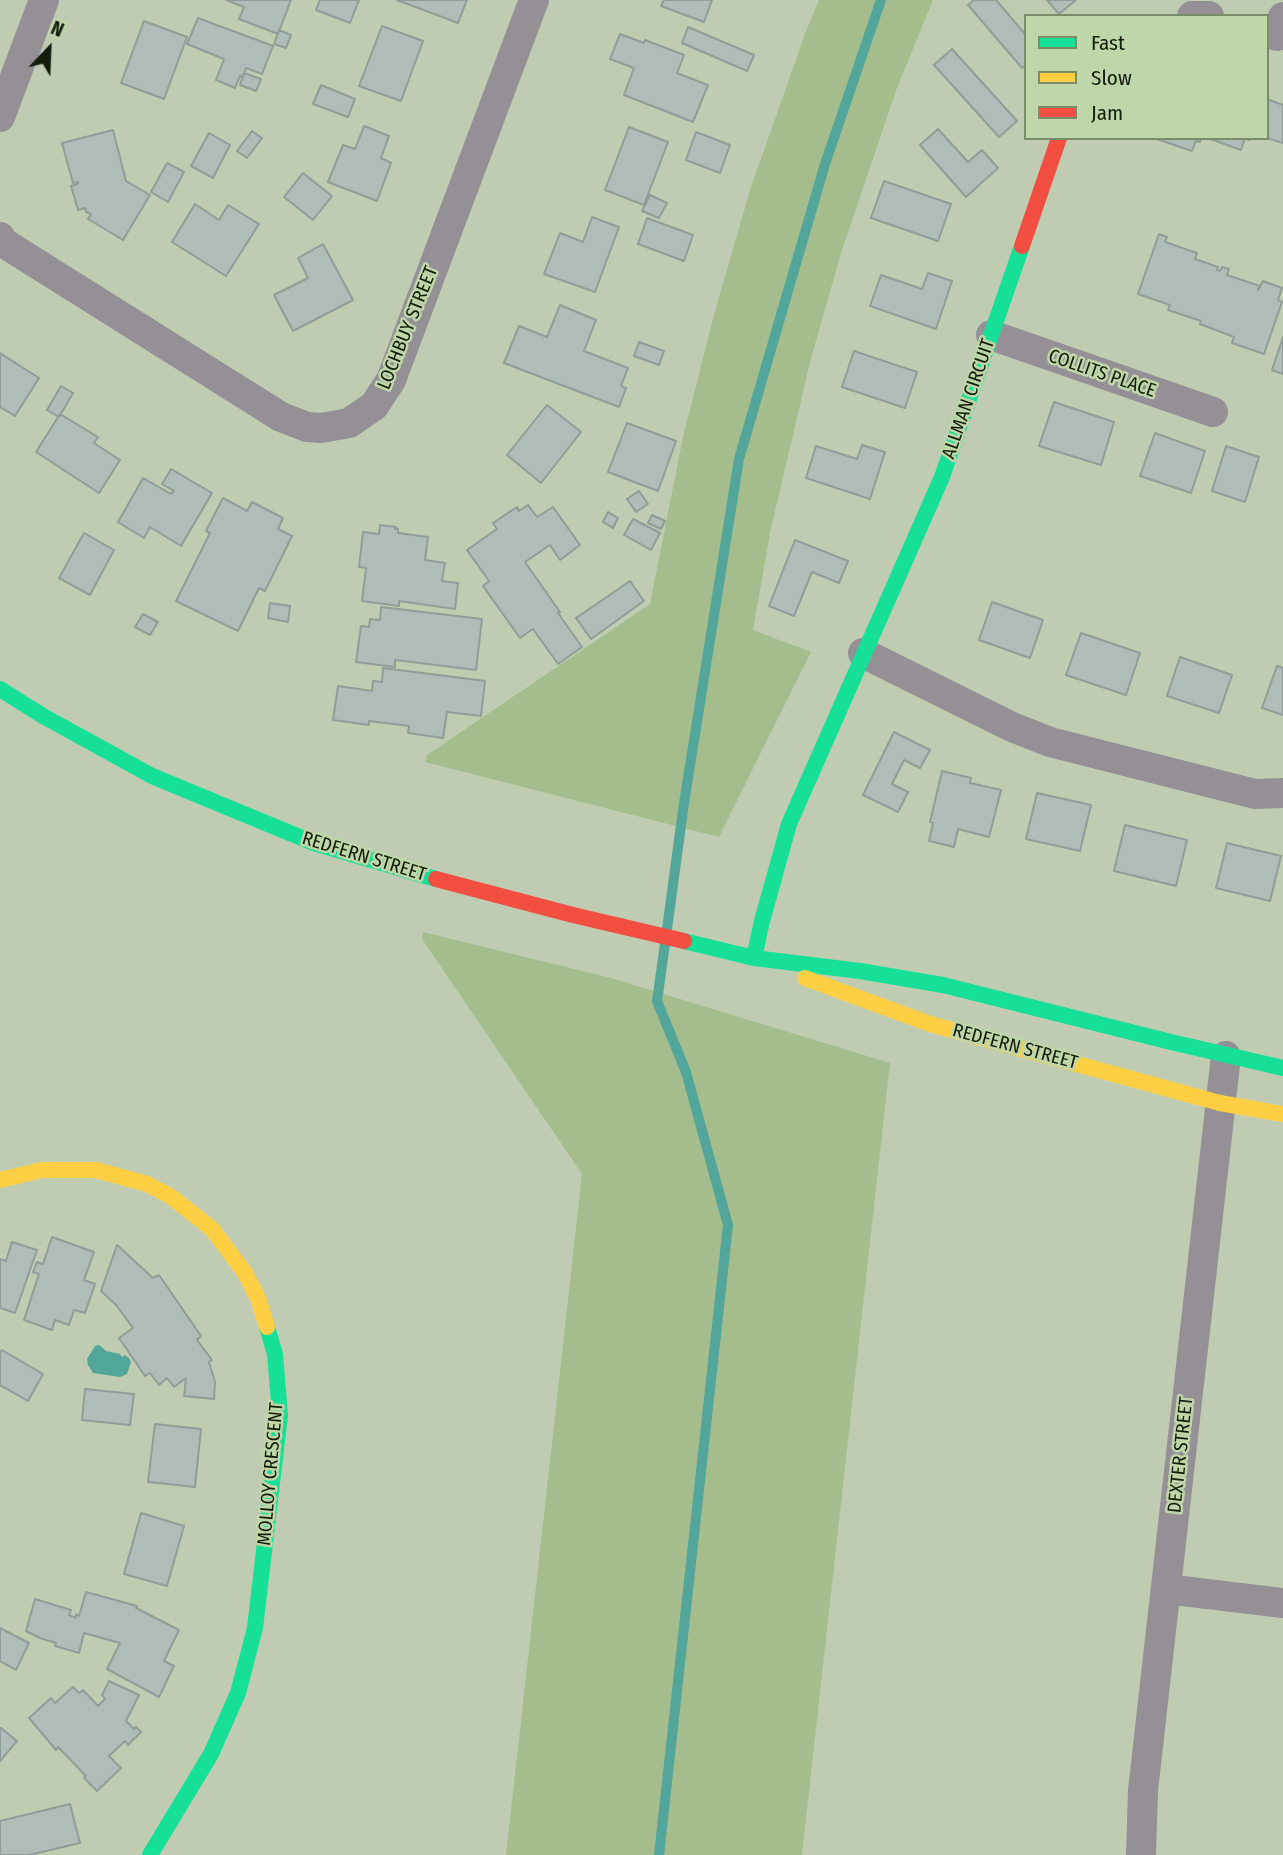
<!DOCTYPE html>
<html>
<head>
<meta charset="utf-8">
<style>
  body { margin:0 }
  #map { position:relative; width:1283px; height:1855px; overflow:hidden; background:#bfccb2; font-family:"Fira Sans Condensed",sans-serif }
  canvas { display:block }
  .legend { position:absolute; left:1024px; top:14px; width:245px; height:126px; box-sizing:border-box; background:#bed6a8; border:2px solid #7a8c69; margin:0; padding:9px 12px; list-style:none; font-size:21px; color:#141c0b }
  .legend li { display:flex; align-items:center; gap:14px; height:35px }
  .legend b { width:35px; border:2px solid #7a8c69 }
  .north { position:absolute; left:14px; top:14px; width:70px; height:70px; -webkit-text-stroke:5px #bed6a8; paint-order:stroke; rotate:23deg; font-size:19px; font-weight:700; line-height:28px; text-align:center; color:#141c0b }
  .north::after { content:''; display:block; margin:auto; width:24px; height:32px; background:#141c0b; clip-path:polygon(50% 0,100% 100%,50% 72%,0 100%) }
</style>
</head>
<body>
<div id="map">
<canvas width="1283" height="1855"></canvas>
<ul class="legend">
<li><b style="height:9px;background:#16e098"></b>Fast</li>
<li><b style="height:9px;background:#ffcf43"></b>Slow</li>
<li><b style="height:9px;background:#f24e42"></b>Jam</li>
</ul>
<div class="north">N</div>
</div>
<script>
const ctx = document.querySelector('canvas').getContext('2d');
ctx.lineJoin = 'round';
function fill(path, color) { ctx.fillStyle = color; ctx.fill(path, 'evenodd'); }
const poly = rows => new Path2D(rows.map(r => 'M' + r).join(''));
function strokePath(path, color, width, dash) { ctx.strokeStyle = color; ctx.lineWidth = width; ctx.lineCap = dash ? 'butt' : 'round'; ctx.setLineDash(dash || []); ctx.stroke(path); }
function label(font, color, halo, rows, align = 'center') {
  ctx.font = font + ' "Fira Sans Condensed",sans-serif'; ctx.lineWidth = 5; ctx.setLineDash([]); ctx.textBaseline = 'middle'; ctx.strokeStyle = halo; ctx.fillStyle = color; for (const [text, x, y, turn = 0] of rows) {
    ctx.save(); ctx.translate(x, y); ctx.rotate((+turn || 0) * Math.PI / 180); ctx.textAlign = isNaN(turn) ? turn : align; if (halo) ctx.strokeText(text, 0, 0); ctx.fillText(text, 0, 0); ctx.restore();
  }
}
const green = poly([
  [819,0,933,0,897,88,841,253,810,362,770,533,753,630,811,652,719,837,425,762,427,755,650,604,683,437,715,311,751,187,805,34],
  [423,932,611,978,890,1063,802,1855,506,1855,582,1174,422,939]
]);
const water = poly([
  [99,1345,106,1351,120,1354,122,1357,125,1355,129,1358,131,1362,127,1374,120,1377,93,1373,88,1365,87,1359,95,1346]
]);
const stream = poly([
  [667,929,684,803,739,459,825,164,881,0],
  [659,1855,728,1225,686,1072,657,1001,665,944]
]);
const building = poly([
  [226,0,291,0,278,34,239,19,244,7,226,0],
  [320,0,359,0,350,23,316,10,320,0],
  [397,0,467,0,458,23,397,0],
  [664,0,712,0,704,22,661,6,664,0],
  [974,0,996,0,1026,35,1026,65,1022,68,968,5,974,0],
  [1047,0,1076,0,1059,14,1047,0],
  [198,18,273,46,262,74,246,68,243,77,240,76,235,88,216,80,224,59,187,44,198,18],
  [144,21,187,37,164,99,121,83,144,21],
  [382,26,423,41,401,101,359,86,382,26],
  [688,27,754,55,747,71,682,43,688,27],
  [279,30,291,35,286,48,274,44,279,30],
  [620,34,644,43,645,40,684,55,677,73,708,85,693,122,624,95,634,68,610,59,620,34],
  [952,49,1017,121,999,137,934,65,952,49],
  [244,73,261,79,256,91,240,85,244,73],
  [321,85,355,99,348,117,313,104,321,85],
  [1267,99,1283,105,1283,143,1267,138,1267,99],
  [364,126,389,136,381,158,391,163,377,201,328,182,343,145,355,149,364,126],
  [629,127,668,142,644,205,605,190,629,127],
  [938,129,968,162,982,150,998,168,966,197,920,145,938,129],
  [113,130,126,181,150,195,123,240,88,219,91,214,86,212,85,208,78,210,71,186,78,184,78,182,73,183,62,143,113,130],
  [252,131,262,138,247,158,237,151,252,131],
  [696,132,730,145,720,173,686,160,696,132],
  [209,133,230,145,213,178,191,166,209,133],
  [1154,138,1201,138,1200,142,1196,141,1192,151,1154,138],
  [1208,138,1250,138,1249,140,1245,138,1241,150,1208,138],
  [167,163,184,172,168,202,151,192,167,163],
  [303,173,332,196,313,220,284,197,303,173],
  [884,181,951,204,938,241,871,218,884,181],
  [650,195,667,203,659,218,642,211,650,195],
  [195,204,219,220,228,205,259,224,226,276,172,242,195,204],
  [592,217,619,227,595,292,544,274,560,233,583,242,592,217],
  [647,218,693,235,684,261,638,244,647,218],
  [1159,234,1167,237,1165,242,1197,253,1195,259,1218,267,1217,270,1220,271,1222,267,1229,269,1227,275,1260,286,1258,290,1263,281,1282,288,1278,300,1282,302,1264,354,1232,343,1234,337,1200,324,1201,321,1168,310,1170,305,1138,294,1159,234],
  [323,244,353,300,293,331,274,295,308,278,298,258,323,244],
  [928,273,952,281,936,329,870,306,881,275,922,289,928,273],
  [560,305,596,320,584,351,628,368,621,386,626,388,619,407,504,363,519,326,547,337,560,305],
  [1283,337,1283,374,1272,370,1283,337],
  [639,342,664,351,659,365,634,356,639,342],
  [854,351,917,372,905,408,842,387,854,351],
  [0,353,39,378,15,416,0,407,0,353],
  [61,386,73,393,59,417,47,410,61,386],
  [1054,402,1114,422,1101,465,1039,446,1054,402],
  [547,405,581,432,541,483,507,455,547,405],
  [60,414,98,437,94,443,120,460,99,493,36,452,60,414],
  [627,423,676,441,658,491,608,472,627,423],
  [1155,433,1205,451,1191,493,1140,476,1155,433],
  [862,445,885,452,870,499,806,478,816,446,857,459,862,445],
  [1226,446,1259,457,1245,502,1212,491,1226,446],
  [171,469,212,493,181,546,150,527,144,538,118,522,143,478,171,494,174,491,162,484,171,469],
  [639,491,648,504,636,512,627,499,639,491],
  [223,498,247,511,252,502,283,518,278,529,292,536,265,591,259,588,238,631,176,601,210,533,206,531,223,498],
  [528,505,537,517,553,507,580,545,560,560,550,545,525,562,560,612,558,613,582,647,558,664,533,629,520,638,483,586,489,581,467,550,497,529,493,523,517,507,519,511,528,505],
  [608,512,618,518,613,528,603,522,608,512],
  [652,515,665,521,661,529,648,523,652,515],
  [633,519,660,533,651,550,624,535,633,519],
  [380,525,396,527,395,529,398,529,398,533,428,537,425,560,445,563,442,581,458,583,455,609,399,601,399,606,362,601,366,568,359,567,363,532,379,534,380,525],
  [84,533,114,550,90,595,59,578,84,533],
  [795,540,848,561,839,583,812,572,794,616,769,606,795,540],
  [630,581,644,601,591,639,576,618,630,581],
  [992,602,1043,620,1030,658,979,640,992,602],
  [270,603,290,606,288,622,268,618,270,603],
  [381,607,482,619,476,670,395,660,395,667,356,662,361,626,369,627,370,619,380,620,381,607],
  [143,614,158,622,150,635,135,627,143,614],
  [1081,633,1140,653,1126,695,1066,675,1081,633],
  [1180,657,1232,675,1219,713,1167,696,1180,657],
  [1277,666,1283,668,1283,715,1262,708,1277,666],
  [383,668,485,681,481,716,447,712,443,738,408,733,409,726,369,721,369,725,333,720,338,686,372,691,373,681,382,682,383,668],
  [894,732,930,750,920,768,904,760,892,784,908,792,898,812,863,795,894,732],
  [942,771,971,778,970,783,1001,790,989,837,958,829,954,847,929,841,933,823,930,822,942,771],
  [1037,793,1091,805,1080,851,1026,839,1037,793],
  [1125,825,1187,840,1176,886,1114,871,1125,825],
  [1227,843,1281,856,1270,901,1216,888,1227,843],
  [52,1237,94,1252,84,1280,95,1284,85,1313,74,1310,69,1325,55,1320,52,1330,24,1320,39,1274,33,1272,37,1262,43,1264,52,1237],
  [12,1242,37,1250,15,1313,0,1308,0,1259,6,1261,12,1242],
  [117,1245,153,1278,159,1275,201,1336,197,1340,212,1360,209,1362,215,1382,214,1399,184,1396,186,1378,174,1387,167,1378,159,1385,150,1373,145,1376,119,1338,133,1328,117,1306,101,1291,117,1245],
  [2,1350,43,1374,28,1401,0,1385,0,1353,2,1350],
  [85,1389,134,1394,130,1425,82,1420,85,1389],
  [155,1424,201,1429,195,1487,148,1482,155,1424],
  [141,1513,184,1526,167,1586,124,1574,141,1513],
  [86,1592,137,1606,136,1608,179,1630,164,1661,174,1666,159,1697,107,1669,120,1643,84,1633,79,1653,55,1646,56,1643,40,1638,26,1631,35,1599,71,1610,69,1615,76,1618,76,1614,79,1616,86,1592],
  [0,1628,29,1643,16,1670,0,1661,0,1628],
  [109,1681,139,1695,126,1721,134,1729,136,1727,141,1732,128,1745,125,1741,109,1756,121,1768,97,1791,84,1778,86,1776,58,1747,56,1750,29,1718,51,1698,55,1703,73,1687,79,1693,83,1690,98,1706,105,1699,102,1695,109,1681],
  [1,1728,17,1741,0,1761,0,1729,1,1728],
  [70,1804,80,1843,29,1855,0,1855,0,1821,70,1804]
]);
const street = poly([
  [1192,16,1209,16],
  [1277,36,1283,17],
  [0,117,44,0],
  [0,237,4,243,281,417,307,427,321,428,349,423,374,406,391,380,534,0],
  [991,335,1213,412],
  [863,653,1012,727,1050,742,1255,794,1283,793],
  [1166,1589,1283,1603],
  [1141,1855,1143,1790,1226,1056]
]);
const fast = poly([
  [0,689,43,716,152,776,314,843,436,879],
  [684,941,754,958,860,971,943,985,1171,1042,1283,1068],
  [754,958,762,921,789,824,942,477,1022,246],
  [150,1855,211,1754,238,1693,255,1628,280,1415,275,1354,267,1327]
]);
const slow = poly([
  [805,978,930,1024,1220,1103,1283,1114],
  [0,1180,42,1170,96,1170,147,1184,170,1196,212,1229,245,1273,258,1298,267,1327]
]);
const jam = poly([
  [1022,246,1059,138],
  [436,879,573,915,684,941]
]);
const streetNames = [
  ["LOCHBUY STREET",408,328,-68],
  ["COLLITS PLACE",1102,374,19],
  ["ALLMAN CIRCUIT",969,399,-71],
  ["REDFERN STREET",364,857,17],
  ["REDFERN STREET",1015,1047,15],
  ["DEXTER STREET",1181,1455,-84],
  ["MOLLOY CRESCENT",271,1474,-85]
];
fill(green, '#a5bd8d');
fill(water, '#52a69a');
strokePath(stream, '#52a69a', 10);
fill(building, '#afbcb8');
strokePath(building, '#909d98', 2);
strokePath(street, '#949096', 30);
strokePath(fast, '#16e098', 16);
strokePath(slow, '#ffcf43', 16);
strokePath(jam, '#f24e42', 16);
label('19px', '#141c0b', '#bed6a8', streetNames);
</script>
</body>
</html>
